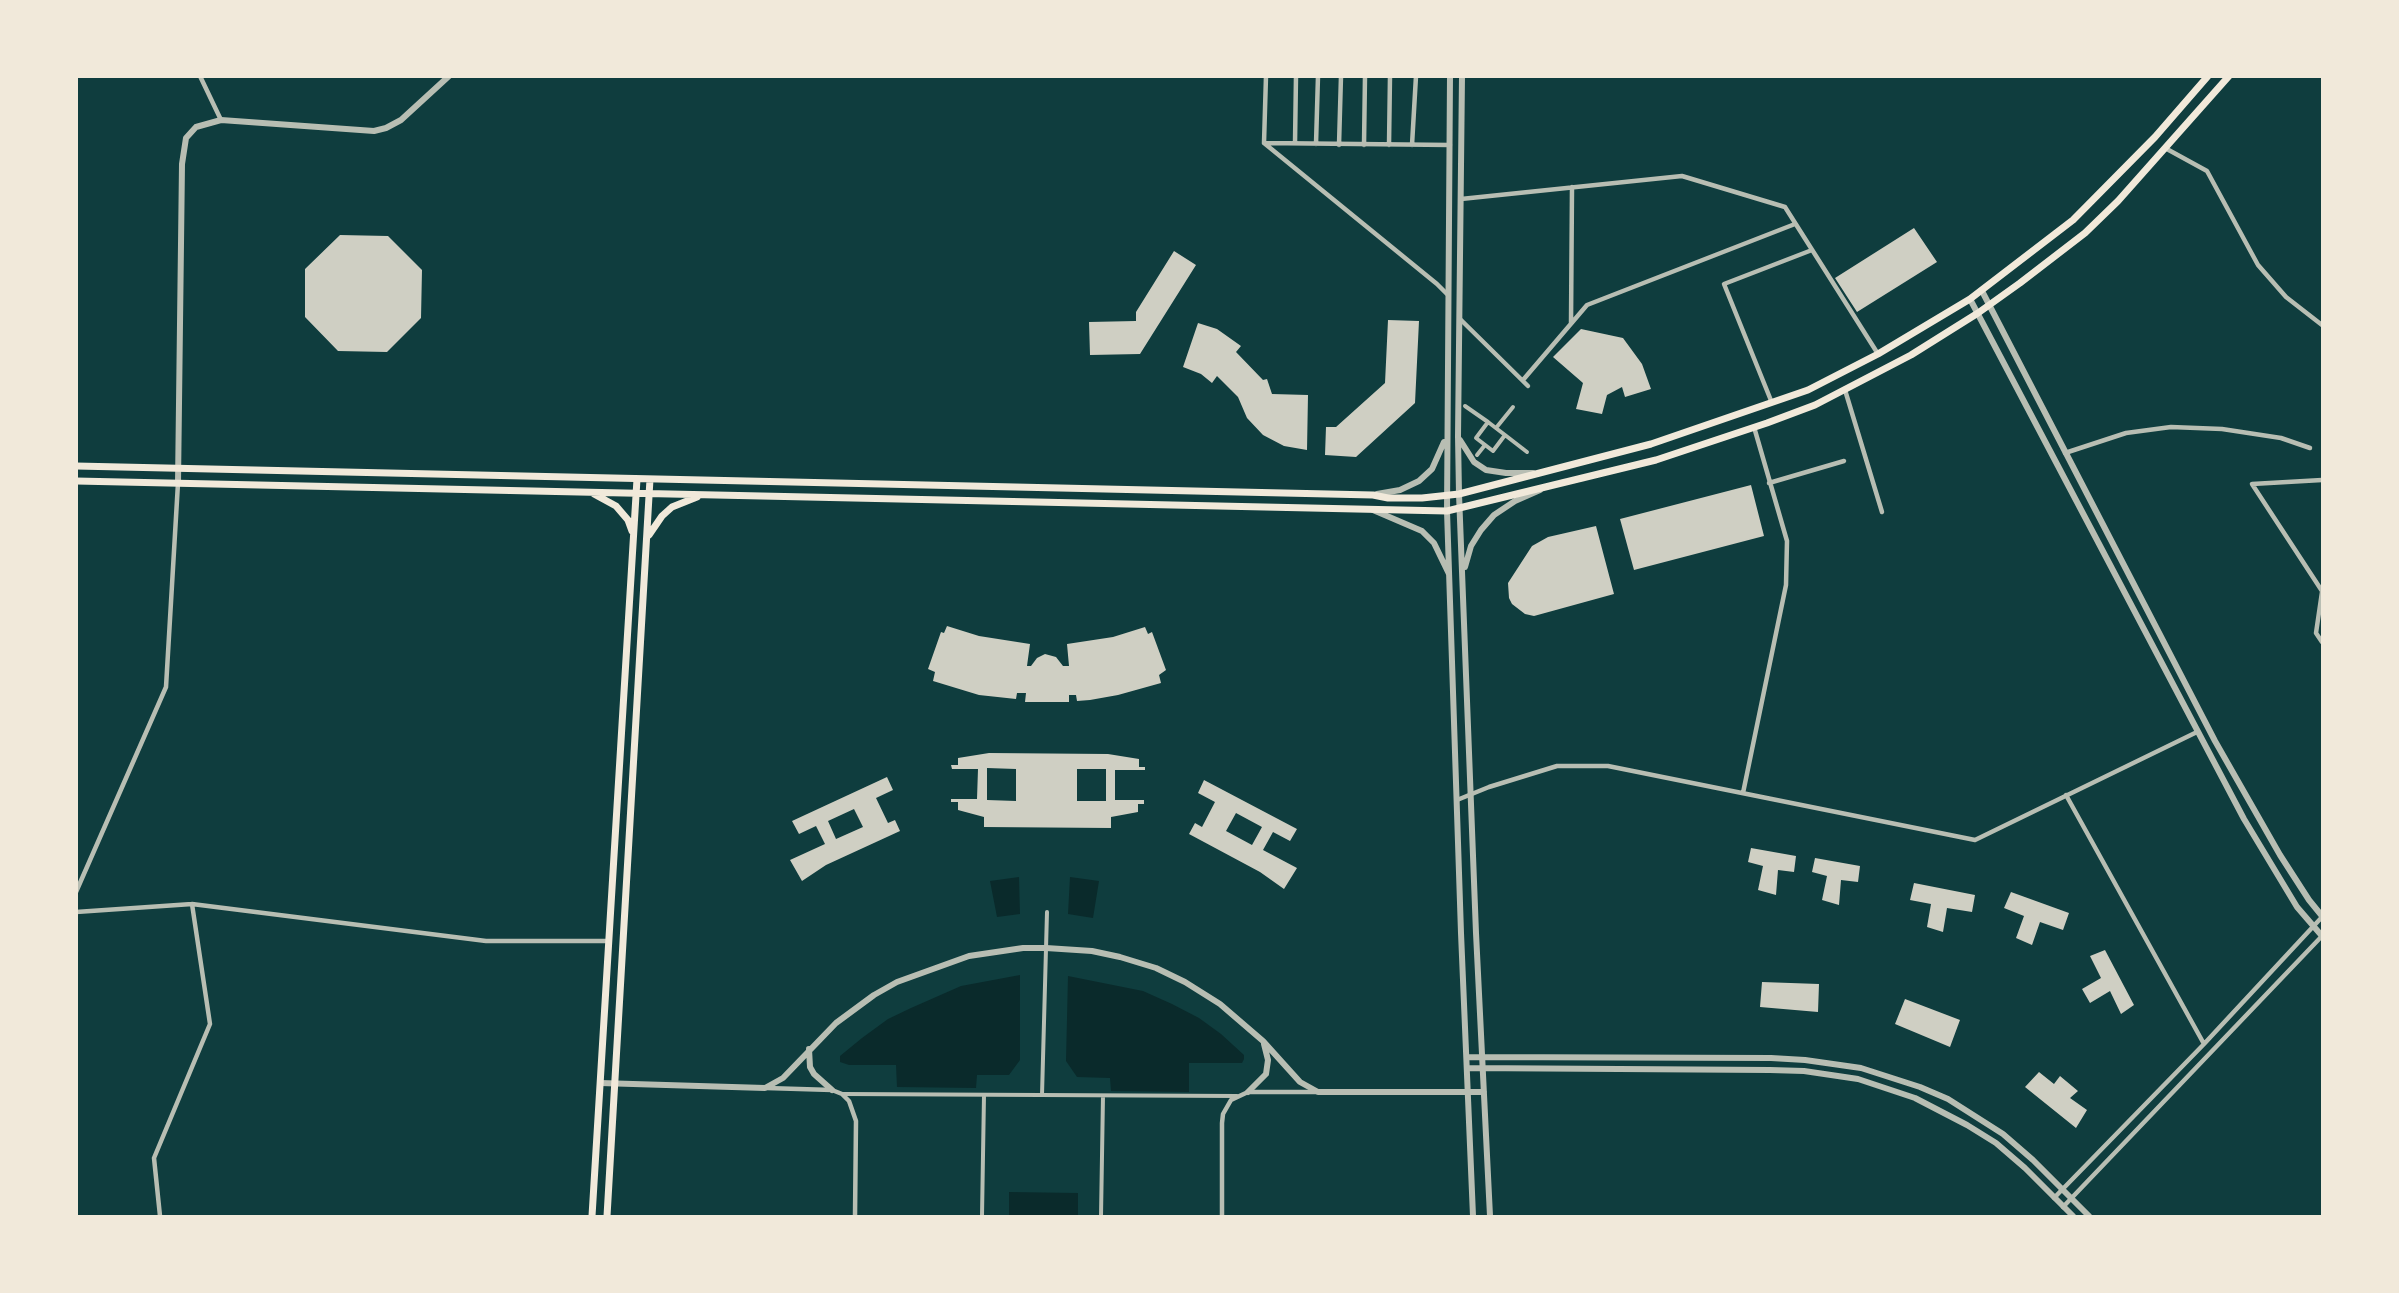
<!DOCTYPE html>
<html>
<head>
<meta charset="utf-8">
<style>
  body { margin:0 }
  #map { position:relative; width:2399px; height:1293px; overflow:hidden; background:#0f3d3e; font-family:"Work Sans",sans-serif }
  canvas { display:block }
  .frame { position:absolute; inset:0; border:78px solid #f1e9da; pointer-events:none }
</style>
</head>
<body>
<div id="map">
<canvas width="2399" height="1293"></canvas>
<div class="frame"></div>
</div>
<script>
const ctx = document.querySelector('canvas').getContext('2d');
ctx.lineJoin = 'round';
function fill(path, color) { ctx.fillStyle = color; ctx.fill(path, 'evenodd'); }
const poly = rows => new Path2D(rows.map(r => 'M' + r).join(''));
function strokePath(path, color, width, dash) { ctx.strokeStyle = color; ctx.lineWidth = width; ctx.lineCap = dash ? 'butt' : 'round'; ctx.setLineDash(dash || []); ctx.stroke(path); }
const water = poly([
  [1019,877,1020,914,997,917,990,881],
  [1070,877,1099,881,1093,918,1068,914],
  [1020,975,1020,1060,1009,1075,977,1075,976,1088,897,1087,896,1065,849,1065,840,1062,840,1056,862,1038,888,1019,911,1008,961,986],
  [1068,976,1143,991,1172,1004,1199,1018,1221,1034,1244,1055,1244,1059,1242,1063,1189,1063,1189,1092,1111,1091,1110,1078,1077,1077,1066,1061],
  [1009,1192,1078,1193,1078,1216,1009,1216]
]);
const building = poly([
  [1914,228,1937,262,1857,312,1835,278],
  [340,235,388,236,422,270,421,318,387,352,338,351,305,317,305,269],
  [1174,251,1196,265,1140,354,1090,355,1089,322,1136,321,1136,312],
  [1388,320,1419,321,1415,403,1356,457,1325,455,1326,427,1336,427,1385,383],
  [1198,323,1217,329,1241,346,1236,352,1263,380,1267,379,1272,394,1308,395,1307,450,1284,446,1263,435,1247,418,1238,397,1217,376,1212,383,1201,374,1183,367],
  [1581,329,1623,338,1642,364,1651,389,1625,397,1622,387,1607,395,1602,414,1576,409,1583,383,1553,357],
  [1751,485,1764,536,1634,570,1620,519],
  [1596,526,1614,594,1534,616,1525,614,1512,604,1509,598,1508,583,1532,546,1548,537],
  [947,626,979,636,1030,644,1027,666,1031,666,1037,658,1045,654,1056,657,1063,666,1069,666,1067,644,1113,637,1145,627,1148,634,1152,632,1166,670,1159,675,1161,683,1118,695,1090,700,1077,701,1076,695,1069,695,1069,702,1025,702,1026,693,1017,693,1016,699,979,695,933,681,935,672,928,669,941,632,944,633],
  [989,753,1108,754,1139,759,1139,767,1145,767,1145,770,1115,770,1115,800,1144,800,1144,804,1138,804,1138,812,1111,817,1111,828,984,827,984,817,958,810,958,802,951,802,951,799,977,799,978,769,952,769,951,765,958,765,958,758],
  [987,768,1016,769,1016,801,987,800],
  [1077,769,1106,769,1106,801,1077,801],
  [887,777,893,790,876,798,888,823,895,820,900,831,826,865,802,881,790,860,825,844,816,826,799,834,792,821],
  [854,809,863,827,836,839,828,821],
  [1204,780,1297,829,1290,841,1273,832,1263,850,1297,868,1284,889,1260,872,1189,834,1195,823,1202,827,1215,802,1198,793],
  [1236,813,1262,827,1252,845,1226,831],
  [1751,848,1796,856,1794,872,1778,870,1776,895,1758,890,1763,866,1748,862],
  [1815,858,1860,866,1858,882,1841,880,1839,905,1822,900,1827,876,1812,872],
  [1914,883,1975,895,1972,912,1947,908,1943,932,1927,927,1931,904,1910,900],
  [2011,892,2069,913,2063,930,2040,922,2032,945,2016,938,2024,916,2004,908],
  [2105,950,2134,1005,2121,1014,2110,991,2090,1003,2082,989,2101,978,2090,956],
  [1762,982,1819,984,1818,1012,1760,1007],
  [1905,999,1960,1020,1950,1047,1895,1024],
  [2039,1072,2054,1084,2060,1076,2078,1091,2070,1098,2087,1110,2076,1128,2025,1087]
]);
const pedestrian = poly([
  [1465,406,1488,422],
  [1488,422,1505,435,1493,451,1476,438,1488,422],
  [1496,428,1513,407],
  [1505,435,1527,452],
  [1477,455,1485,445],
  [843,1094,1237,1096],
  [1042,1095,1047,912],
  [982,1216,984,1095],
  [1101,1216,1103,1096]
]);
const minor = poly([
  [200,76,221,120],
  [1266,76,1264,143,1450,145],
  [1264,143,1437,284,1448,295],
  [1295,143,1296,76],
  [1316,144,1318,76],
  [1339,145,1341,76],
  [1364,145,1365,76],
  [1389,145,1390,76],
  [1412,145,1416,76],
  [2165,148,2207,171,2258,265,2286,297,2322,325],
  [1461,199,1682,176,1785,207,1878,354],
  [1460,319,1528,386],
  [1571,323,1572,187],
  [1523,380,1587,305,1795,224],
  [1845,390,1882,512],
  [1772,403,1724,284,1812,250],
  [2065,453,2126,433,2171,427,2222,429,2281,438,2310,448],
  [1769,483,1844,461],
  [2252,484,2322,591],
  [2252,484,2322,480],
  [2322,592,2316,633,2322,642],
  [1743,793,1786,585,1787,541,1754,427],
  [2066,795,2204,1044],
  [1457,800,1489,787,1557,766,1608,766,1975,840,2197,732],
  [76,892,166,687,178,483],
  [76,912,192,904,486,941,608,941],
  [766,1088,832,1090,842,1094,849,1101,856,1121,855,1216],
  [2054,1198,2204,1044,2322,917],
  [2063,1207,2322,936],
  [160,1216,154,1158,210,1024,192,904],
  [1222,1216,1222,1123,1223,1114,1231,1100,1248,1092,1318,1092]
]);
const tertiary = poly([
  [1450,76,1447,511,1461,933,1473,1216],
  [1462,76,1458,436,1459,494,1476,933,1490,1216],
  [1982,291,2215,741,2280,855,2309,900,2322,916],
  [1970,299,2244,819,2297,907,2322,936],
  [1460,440,1474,462,1486,470,1506,473,1533,473],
  [178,483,182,164,186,138,196,127,221,120,374,131,386,128,401,120,449,76],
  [1377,494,1400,490,1419,481,1432,469,1444,442],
  [1373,510,1422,531,1434,543,1449,574],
  [1465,567,1471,546,1481,530,1494,515,1515,501,1540,490],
  [809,1049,810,1067,814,1074,832,1090],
  [1467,1057,1771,1058,1805,1060,1861,1068,1920,1087,1948,1099,2003,1134,2033,1160,2089,1216],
  [1468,1068,1770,1070,1804,1071,1858,1079,1915,1098,1967,1125,1996,1143,2025,1168,2073,1216],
  [600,1083,765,1088,783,1078,836,1023,874,995,897,982,969,956,1023,948,1046,948,1092,951,1120,957,1156,968,1185,982,1220,1004,1263,1041,1300,1082,1318,1092,1484,1092],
  [1248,1092,1266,1074,1268,1060,1264,1044]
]);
const secondary = poly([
  [76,466,1373,495,1388,498,1422,498,1459,494,1651,444,1808,390,1878,354,1970,299,2073,220,2155,137,2208,76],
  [76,481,1447,511,1656,460,1767,423,1815,405,1911,355,1978,313,2020,283,2085,233,2118,201,2229,76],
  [594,494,616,506,628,520,632,531],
  [649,535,662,516,672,507,697,497],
  [592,1216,637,479],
  [607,1216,650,479]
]);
fill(water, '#0a2a2b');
fill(building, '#cfcfc3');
strokePath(pedestrian, '#b8beb3', 4);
strokePath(minor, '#b8beb3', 4.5);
strokePath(tertiary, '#b8beb3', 6);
strokePath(secondary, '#f1e9da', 7);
</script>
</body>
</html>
